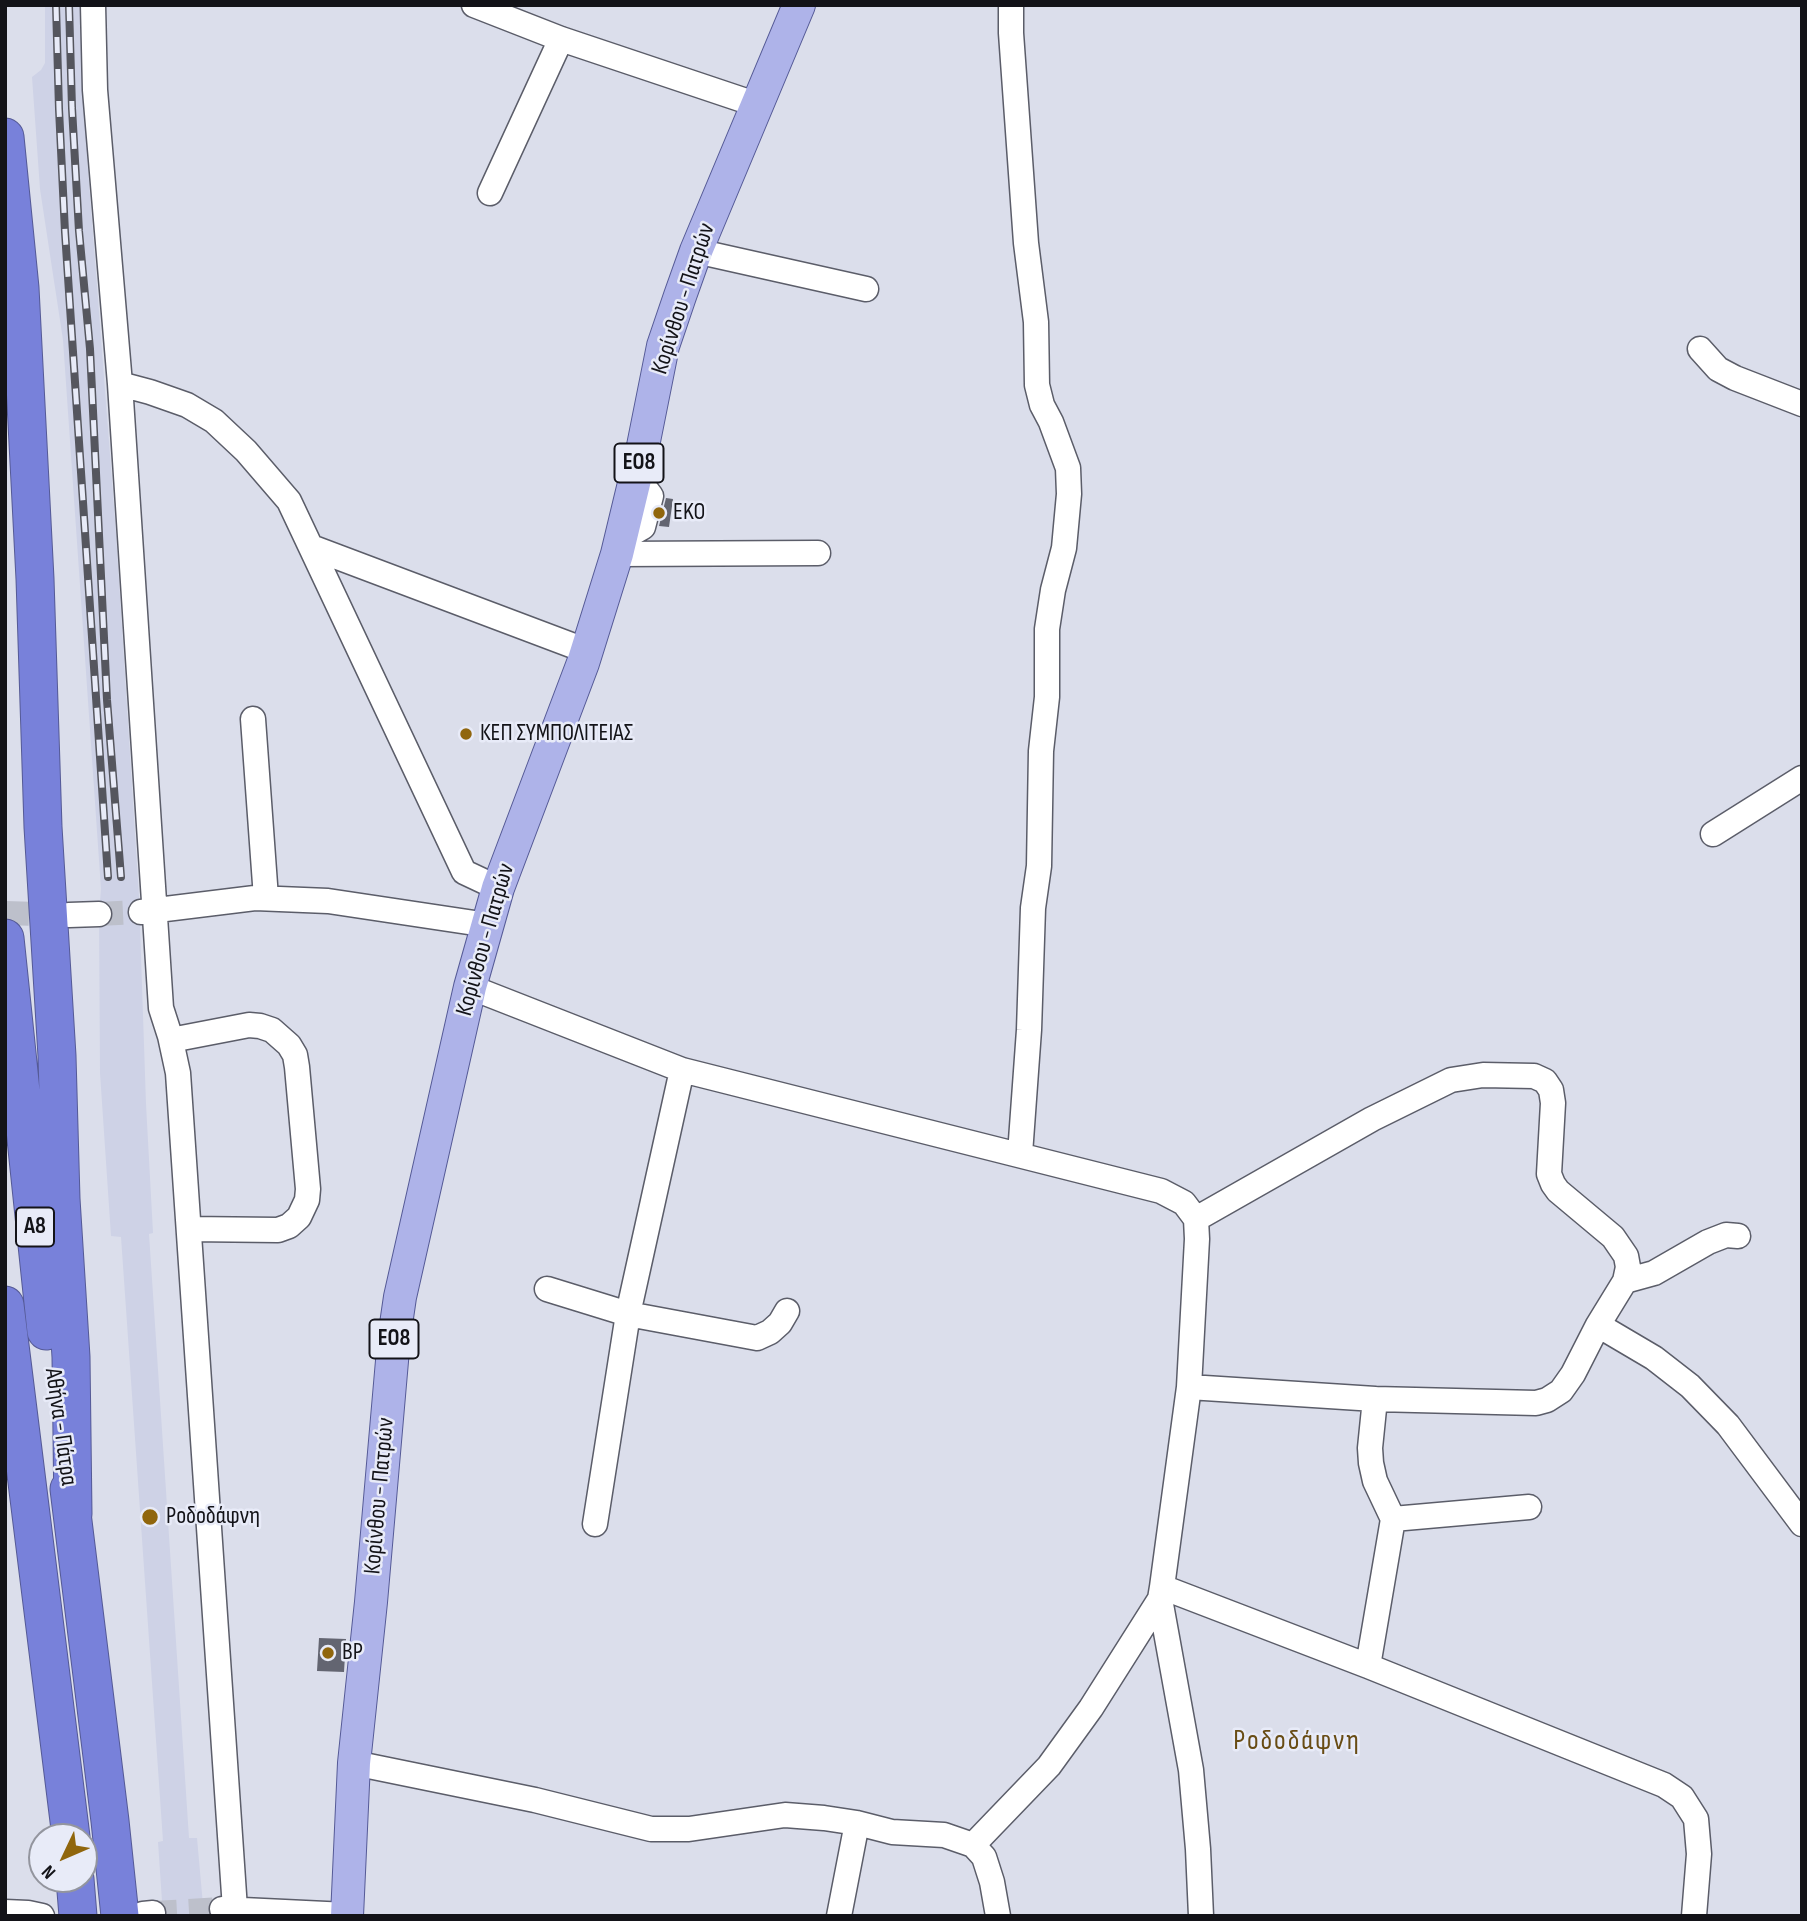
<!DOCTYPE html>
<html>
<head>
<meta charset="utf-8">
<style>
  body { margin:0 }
  #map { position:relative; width:1807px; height:1921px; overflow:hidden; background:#dbdeeb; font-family:"Sofia Sans Condensed",sans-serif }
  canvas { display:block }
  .frame { position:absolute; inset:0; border:7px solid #131318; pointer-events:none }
  .north { position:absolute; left:28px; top:1823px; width:70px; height:70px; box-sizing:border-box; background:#e8ebf8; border:2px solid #93959e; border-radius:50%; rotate:226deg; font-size:19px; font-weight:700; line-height:28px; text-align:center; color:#131318 }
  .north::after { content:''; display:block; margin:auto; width:24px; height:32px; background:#90660d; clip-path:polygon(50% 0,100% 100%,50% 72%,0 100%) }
</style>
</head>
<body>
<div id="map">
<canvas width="1807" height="1921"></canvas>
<div class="frame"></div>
<div class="north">N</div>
</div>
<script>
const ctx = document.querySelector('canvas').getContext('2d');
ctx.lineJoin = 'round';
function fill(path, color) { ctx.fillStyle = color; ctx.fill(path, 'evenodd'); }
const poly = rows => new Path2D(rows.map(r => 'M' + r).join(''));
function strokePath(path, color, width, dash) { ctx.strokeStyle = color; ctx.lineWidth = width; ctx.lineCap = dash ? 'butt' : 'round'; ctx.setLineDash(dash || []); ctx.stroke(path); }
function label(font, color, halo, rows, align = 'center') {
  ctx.font = font + ' "Sofia Sans Condensed",sans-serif'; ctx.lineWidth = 5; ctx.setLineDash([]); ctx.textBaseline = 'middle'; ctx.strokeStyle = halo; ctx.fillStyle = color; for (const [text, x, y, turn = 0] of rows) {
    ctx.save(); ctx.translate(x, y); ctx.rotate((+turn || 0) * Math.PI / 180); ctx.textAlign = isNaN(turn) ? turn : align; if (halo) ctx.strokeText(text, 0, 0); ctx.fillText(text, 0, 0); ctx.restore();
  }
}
const built = poly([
  [45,5,83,5,87,156,116,533,139,897,146,1104,153,1233,149,1234,189,1838,197,1838,204,1916,163,1916,158,1842,163,1841,121,1237,111,1236,100,1073,99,914,101,889,63,340,40,189,32,77,41,70,45,63]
]);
const building = poly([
  [666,498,673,499,669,527,659,526],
  [319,1638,346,1639,344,1672,317,1671]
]);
const minorTunnel = poly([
  [5,913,64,915],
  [99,914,141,912],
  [153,1913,222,1909]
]);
const minor = poly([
  [93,5,95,90,120,384,150,392,187,405,214,421,246,451,289,501,464,872,498,888],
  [474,5,561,39,758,105],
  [1011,5,1011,33,1026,243,1036,322,1037,385,1042,405,1051,422,1068,468,1069,494,1064,548,1053,590,1047,629,1047,697,1041,751,1039,866,1033,908,1029,1030,1020,1154],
  [490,193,561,39],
  [696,251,866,289],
  [1700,349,1718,369,1735,378,1802,404],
  [120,384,161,1008,170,1036,178,1073,235,1909],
  [620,540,643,527,651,496,636,476],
  [311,547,587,651],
  [617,554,818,553],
  [253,719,266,898],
  [1713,834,1802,778],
  [141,912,255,898,328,901,488,925],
  [69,915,99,914],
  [470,987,682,1070,1161,1191,1184,1203,1196,1219,1197,1239,1189,1387,1375,1399],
  [171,1040,249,1025,260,1026,272,1030,289,1045,295,1055,297,1067,308,1189,307,1200,299,1217,289,1226,278,1230,189,1229],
  [1196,1219,1372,1119,1451,1080,1483,1075,1534,1076,1545,1081,1551,1090,1553,1103,1549,1174,1553,1184,1558,1191,1613,1237,1626,1256,1628,1267,1625,1281,1598,1325],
  [1625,1281,1654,1273,1708,1242,1726,1235,1738,1236],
  [547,1289,628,1314,757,1338,770,1332,780,1323,787,1311],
  [1393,1519,1529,1507],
  [595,1524,628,1314,682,1070],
  [1162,1587,1189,1387],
  [1368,1666,1393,1519,1375,1481,1371,1463,1370,1448,1375,1399,1536,1403,1547,1400,1561,1391,1573,1374,1598,1325,1654,1358,1690,1386,1728,1425,1802,1524],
  [354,1763,535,1800,651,1829,689,1829,785,1815,824,1818,857,1823,892,1832,944,1835,973,1845,1049,1766,1091,1708,1160,1599],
  [973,1845,984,1857,992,1882,998,1916],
  [222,1909,347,1915],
  [5,1912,28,1913,42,1916],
  [143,1914,153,1913],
  [839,1916,857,1823],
  [1201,1916,1198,1849,1191,1770,1160,1599,1162,1587,1368,1666,1664,1785,1682,1797,1696,1819,1699,1854,1694,1916]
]);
const major = poly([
  [347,1916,354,1763,371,1602,394,1338,400,1297,470,987,498,888,583,663,617,554,643,446,663,346,680,296,696,251,799,5]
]);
const highway = poly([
  [5,137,20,288,35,579,43,827,57,1056,61,1199,71,1357,73,1514],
  [5,938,46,1331],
  [5,1305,71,1837],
  [69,1489,110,1821,120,1916],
  [75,1879,78,1916]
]);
const rail = poly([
  [56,5,59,109,65,232,108,877],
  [69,5,72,108,79,231,90,349,107,700,121,877]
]);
const markers = [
  [659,513,7,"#90660d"],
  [466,734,7,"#90660d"],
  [150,1517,9,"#90660d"],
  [328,1653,7,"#90660d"]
];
const shields = [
  [639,463,49],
  [35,1227,38],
  [394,1339,49]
];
const shieldNames = [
  ["ΕΟ8",639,463],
  ["Α8",35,1227],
  ["ΕΟ8",394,1339]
];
const streetNames = [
  ["Κορίνθου - Πατρών",684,299,-72],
  ["Κορίνθου - Πατρών",486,940,-74],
  ["Αθήνα - Πάτρα",60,1427,82],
  ["Κορίνθου - Πατρών",380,1496,-85]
];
const poiNames = [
  ["EKO",673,513],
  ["ΚΕΠ ΣΥΜΠΟΛΙΤΕΙΑΣ",480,734],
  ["Ροδοδάφνη",166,1517],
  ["BP",342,1653]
];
const quarterNames = [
  ["Ροδοδάφνη",1297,1742]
];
fill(built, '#ced2e6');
fill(building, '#636571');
strokePath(minorTunnel, '#bdc0cb', 24, [24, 12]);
strokePath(minor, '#5b5d69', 27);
strokePath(major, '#555a96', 34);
strokePath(highway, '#555a96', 39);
strokePath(minor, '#fff', 24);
strokePath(major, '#aeb3e9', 32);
strokePath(highway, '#7881da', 37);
strokePath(rail, '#55565e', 8);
strokePath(rail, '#e8ebf8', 5, [16]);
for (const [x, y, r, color] of markers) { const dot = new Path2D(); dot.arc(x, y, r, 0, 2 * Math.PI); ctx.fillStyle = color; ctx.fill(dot); strokePath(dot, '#e8ebf8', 2.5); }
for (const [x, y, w] of shields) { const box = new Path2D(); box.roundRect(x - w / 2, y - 19.5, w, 39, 5); ctx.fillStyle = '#e8ebf8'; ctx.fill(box); strokePath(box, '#131318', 2); }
label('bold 23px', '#131318', null, shieldNames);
label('24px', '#131318', '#e8ebf8', streetNames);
label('24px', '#131318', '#e8ebf8', poiNames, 'left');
ctx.letterSpacing = '2px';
label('28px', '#684c14', '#e8ebf8', quarterNames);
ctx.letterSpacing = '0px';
</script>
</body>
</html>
